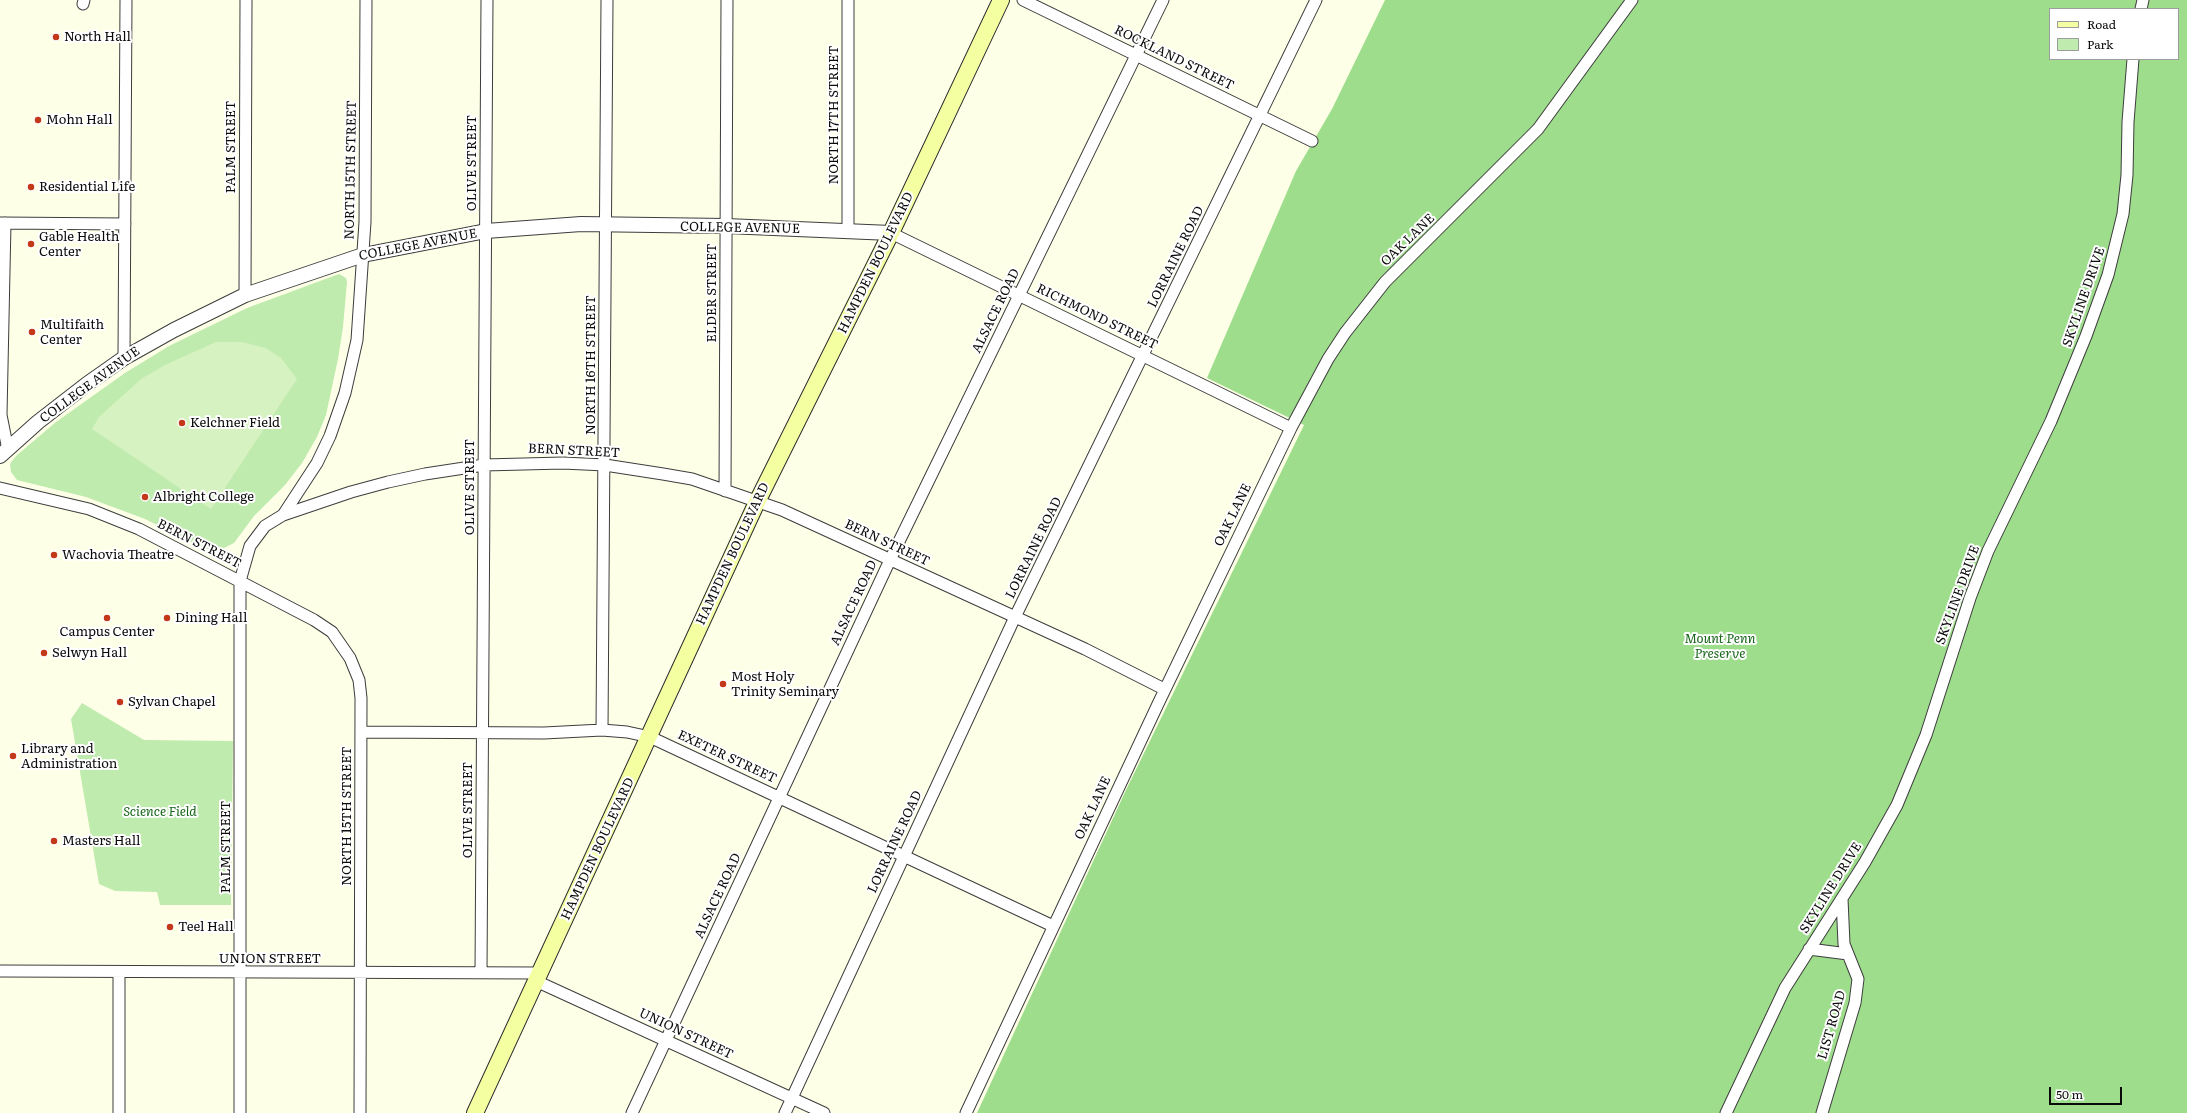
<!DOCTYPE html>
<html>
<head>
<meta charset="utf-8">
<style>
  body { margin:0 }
  #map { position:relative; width:2187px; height:1113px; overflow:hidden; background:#feffe7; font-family:Literata,serif }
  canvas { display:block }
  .legend { position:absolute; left:2049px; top:8px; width:130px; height:52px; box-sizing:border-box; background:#fff; border:1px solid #9d9d9d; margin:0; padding:5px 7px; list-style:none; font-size:12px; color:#0a0a0a }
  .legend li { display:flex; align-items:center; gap:8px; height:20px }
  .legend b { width:20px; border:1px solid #9d9d9d }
  .scale { position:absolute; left:2049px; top:1087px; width:73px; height:18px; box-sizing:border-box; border:2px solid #0a0a0a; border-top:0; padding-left:5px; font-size:12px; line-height:14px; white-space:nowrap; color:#0a0a0a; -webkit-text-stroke:3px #fff; paint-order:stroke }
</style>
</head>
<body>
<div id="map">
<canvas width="2187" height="1113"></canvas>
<ul class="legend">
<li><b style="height:5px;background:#f4ffa2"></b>Road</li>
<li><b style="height:11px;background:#c0ebae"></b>Park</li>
</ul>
<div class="scale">50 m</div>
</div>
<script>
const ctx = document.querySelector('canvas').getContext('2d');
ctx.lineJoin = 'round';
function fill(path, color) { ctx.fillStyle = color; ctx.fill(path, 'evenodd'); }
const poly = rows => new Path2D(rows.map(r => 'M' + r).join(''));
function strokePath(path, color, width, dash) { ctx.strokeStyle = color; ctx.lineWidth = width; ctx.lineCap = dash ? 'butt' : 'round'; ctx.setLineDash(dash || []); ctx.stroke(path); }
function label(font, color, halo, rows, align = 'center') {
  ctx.font = font + ' Literata,serif'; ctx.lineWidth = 4; ctx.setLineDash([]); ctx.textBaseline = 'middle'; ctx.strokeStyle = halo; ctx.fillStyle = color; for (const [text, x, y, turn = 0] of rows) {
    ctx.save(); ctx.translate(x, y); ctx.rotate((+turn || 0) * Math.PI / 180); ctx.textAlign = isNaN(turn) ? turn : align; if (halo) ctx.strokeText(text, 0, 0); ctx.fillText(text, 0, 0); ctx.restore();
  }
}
const green = poly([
  [339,274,346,278,347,282,343,327,338,359,326,415,317,437,302,463,285,485,254,516,234,543,224,548,205,549,145,519,86,497,17,480,11,472,10,464,16,456,56,422,125,373,169,346,247,308],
  [82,703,144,740,233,741,231,905,160,905,157,892,115,891,99,884,71,719]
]);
const forest = poly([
  [1385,0,2187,0,2187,1113,977,1113,1126,790,1304,425,1207,378,1296,171,1332,109],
  [2050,9,2178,9,2178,59,2050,59]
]);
const pitch = poly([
  [216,342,242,342,266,348,281,358,297,379,211,509,92,429,99,417,141,379,165,365]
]);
const minor = poly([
  [848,0,848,231],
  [1023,0,1312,141],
  [83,4,84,0],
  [2141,9,2143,0],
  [0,223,125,224],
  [5,223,1,415,8,450],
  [891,233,1291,428],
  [245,295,246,0],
  [124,358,126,0],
  [0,488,89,509,139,529,314,620,332,632,350,658,359,680,361,698,360,1113],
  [725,491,727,0],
  [283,515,317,463,330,436,345,393,357,340,365,222,366,0],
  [602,730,607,0],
  [361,732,544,733,602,730,627,732,650,737,1053,926],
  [1809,949,1848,954],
  [0,971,540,973],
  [481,973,487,0],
  [536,981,824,1113],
  [119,1113,119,972],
  [240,1113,240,581,250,546,265,526,283,515,351,492,388,482,425,474,484,465,563,463,605,465,663,474,692,479,782,510,1085,649,1164,689],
  [632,1113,890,560,1163,0],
  [785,1113,1015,617,1316,0],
  [966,1113,1158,704,1291,428,1328,359,1345,333,1385,282,1538,129,1632,0],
  [1726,1113,1785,988,1865,862,1897,805,1926,735,1970,598,1988,551,2051,421,2086,336,2108,275,2123,214,2127,175,2128,122,2133,59],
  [1822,1113,1855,1003,1858,979,1844,944,1842,899]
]);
const tertiary = poly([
  [0,456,38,422,87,384,124,358,174,330,245,295,363,255,486,231,581,224,726,226,891,233]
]);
const secondary = poly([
  [475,1113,757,502,891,233,1001,0]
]);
const markers = [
  [56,37,4,"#c33819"],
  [38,120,4,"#c33819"],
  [31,187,4,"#c33819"],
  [31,244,4,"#c33819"],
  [32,332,4,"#c33819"],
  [182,423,4,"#c33819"],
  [145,497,4,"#c33819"],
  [54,555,4,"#c33819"],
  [107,618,4,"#c33819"],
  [167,618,4,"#c33819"],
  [44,653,4,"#c33819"],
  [723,684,4,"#c33819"],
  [120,702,4,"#c33819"],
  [13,756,4,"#c33819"],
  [54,841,4,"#c33819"],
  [170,927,4,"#c33819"]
];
const poiNames = [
  ["North Hall",64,37],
  ["Mohn Hall",46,120],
  ["Residential Life",39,187],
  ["Gable Health",39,237],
  ["Center",39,252],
  ["Multifaith",40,325],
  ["Center",40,340],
  ["Kelchner Field",190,423],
  ["Albright College",153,497],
  ["Wachovia Theatre",62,555],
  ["Dining Hall",175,618],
  ["Campus Center",107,632,"center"],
  ["Selwyn Hall",52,653],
  ["Most Holy",731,677],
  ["Trinity Seminary",731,692],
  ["Sylvan Chapel",128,702],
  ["Library and",21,749],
  ["Administration",21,764],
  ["Masters Hall",62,841],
  ["Teel Hall",178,927]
];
const streetNames = [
  ["ROCKLAND STREET",1174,58,26],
  ["NORTH 17TH STREET",834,115,-90],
  ["PALM STREET",231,147,-90],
  ["OLIVE STREET",472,163,-90],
  ["NORTH 15TH STREET",351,170,-89],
  ["COLLEGE AVENUE",740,228,1],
  ["OAK LANE",1408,240,-44],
  ["COLLEGE AVENUE",418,245,-11],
  ["LORRAINE ROAD",1176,257,-64],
  ["HAMPDEN BOULEVARD",876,263,-64],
  ["ELDER STREET",712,293,-90],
  ["SKYLINE DRIVE",2084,297,-71],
  ["ALSACE ROAD",996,311,-64],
  ["RICHMOND STREET",1097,317,26],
  ["NORTH 16TH STREET",591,365,-90],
  ["COLLEGE AVENUE",90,385,-36],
  ["BERN STREET",574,451,3],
  ["OLIVE STREET",470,487,-90],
  ["OAK LANE",1233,515,-64],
  ["BERN STREET",887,543,25],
  ["BERN STREET",199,544,27],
  ["LORRAINE ROAD",1034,548,-64],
  ["HAMPDEN BOULEVARD",733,554,-65],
  ["SKYLINE DRIVE",1958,595,-70],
  ["ALSACE ROAD",854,603,-65],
  ["EXETER STREET",727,757,25],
  ["OAK LANE",1093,808,-65],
  ["OLIVE STREET",468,810,-90],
  ["NORTH 15TH STREET",347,816,-90],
  ["LORRAINE ROAD",895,842,-65],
  ["PALM STREET",226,847,-90],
  ["HAMPDEN BOULEVARD",598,849,-65],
  ["SKYLINE DRIVE",1831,888,-58],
  ["ALSACE ROAD",718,896,-65],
  ["UNION STREET",270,959],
  ["LIST ROAD",1832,1025,-74],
  ["UNION STREET",686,1034,25]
];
const parkNames = [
  ["Mount Penn",1720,639],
  ["Preserve",1720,654],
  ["Science Field",160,812]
];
fill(green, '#c0ebae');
fill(forest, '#9edd8c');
fill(pitch, '#d6f2c1');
strokePath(minor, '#3d3d3d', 13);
strokePath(tertiary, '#3d3d3d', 16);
strokePath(secondary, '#2c2c2c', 18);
strokePath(minor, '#fff', 11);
strokePath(tertiary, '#fff', 14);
strokePath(secondary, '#f4ffa2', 16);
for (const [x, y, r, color] of markers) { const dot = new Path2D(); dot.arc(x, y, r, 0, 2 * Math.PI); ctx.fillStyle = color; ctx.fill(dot); strokePath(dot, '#fff', 1.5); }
label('13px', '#0a0a0a', '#fff', poiNames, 'left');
label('13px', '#0a0a0a', '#fff', streetNames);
label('italic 13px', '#176519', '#fff', parkNames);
</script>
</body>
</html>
